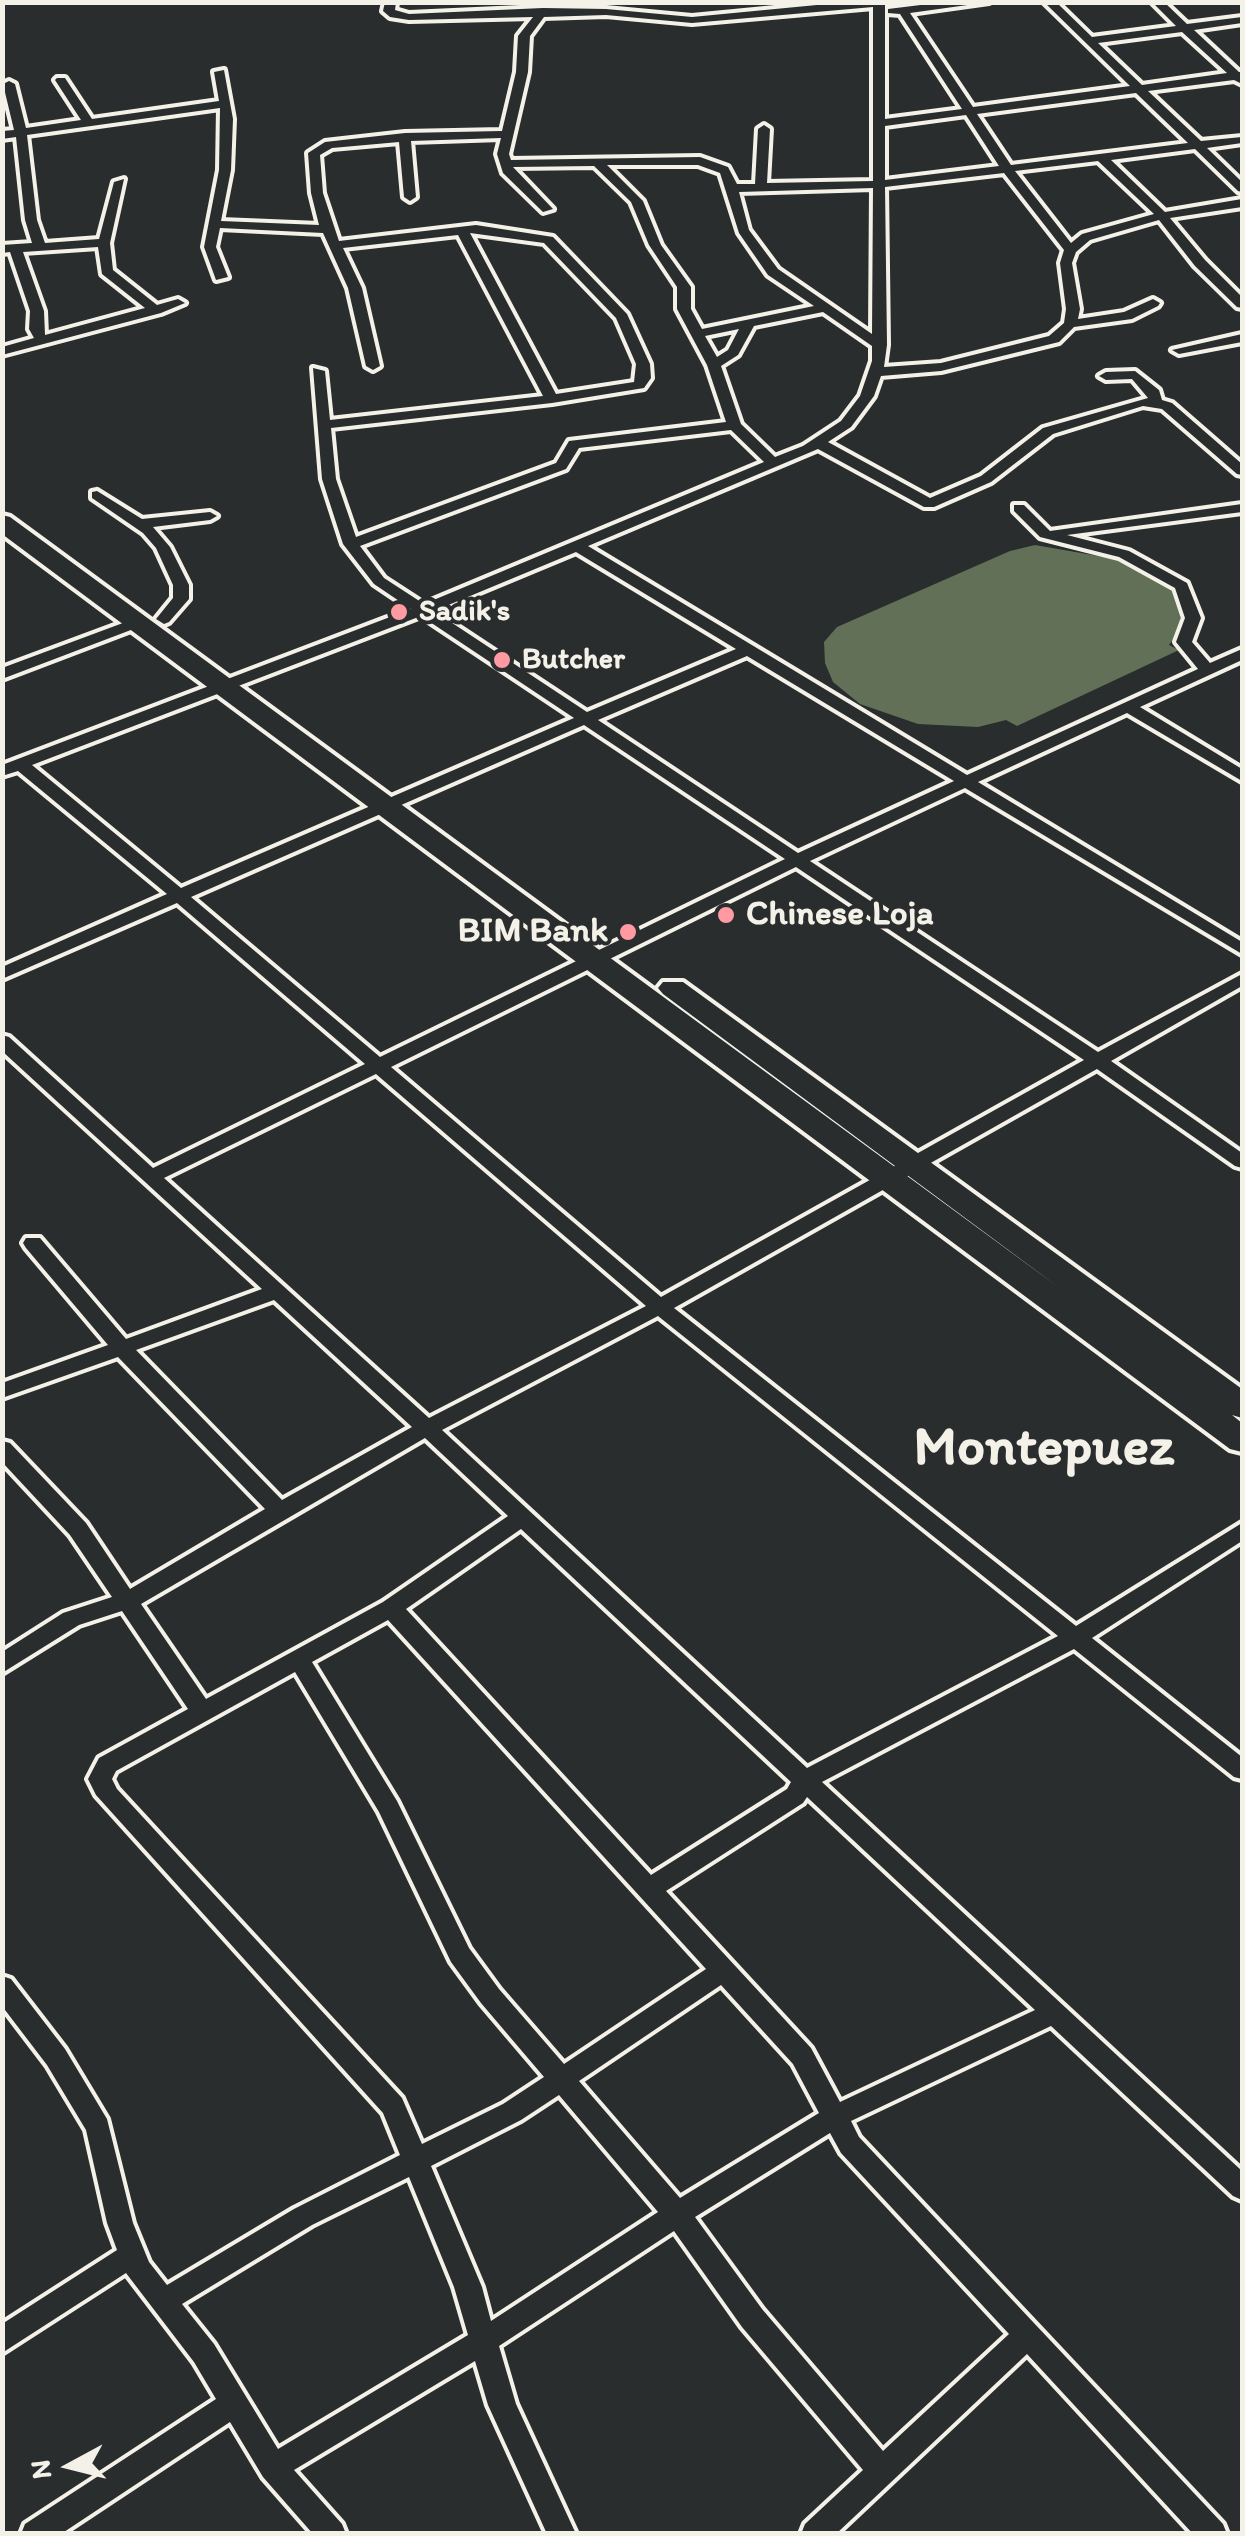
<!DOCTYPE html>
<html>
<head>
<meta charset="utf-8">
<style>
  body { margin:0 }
  #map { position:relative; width:1245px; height:2536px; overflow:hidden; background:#2a2d2e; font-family:Itim,sans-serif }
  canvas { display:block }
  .frame { position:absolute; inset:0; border:5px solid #f4f1e8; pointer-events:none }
  .north { position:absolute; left:20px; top:2416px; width:100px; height:100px; -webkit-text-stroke:8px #2a2d2e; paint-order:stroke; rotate:263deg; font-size:28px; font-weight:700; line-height:40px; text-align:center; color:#f4f1e8 }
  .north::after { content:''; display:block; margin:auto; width:35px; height:45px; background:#f4f1e8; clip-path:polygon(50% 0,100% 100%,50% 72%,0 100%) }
</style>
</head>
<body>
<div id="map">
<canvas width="1245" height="2536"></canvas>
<div class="frame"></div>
<div class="north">N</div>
</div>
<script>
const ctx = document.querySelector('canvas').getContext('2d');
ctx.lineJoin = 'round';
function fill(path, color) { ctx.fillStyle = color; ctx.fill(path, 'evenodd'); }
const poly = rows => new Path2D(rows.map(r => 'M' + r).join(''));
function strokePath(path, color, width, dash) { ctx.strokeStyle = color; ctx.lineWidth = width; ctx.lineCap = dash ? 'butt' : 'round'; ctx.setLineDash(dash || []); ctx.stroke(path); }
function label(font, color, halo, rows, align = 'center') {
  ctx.font = font + ' Itim,sans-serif'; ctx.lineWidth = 8; ctx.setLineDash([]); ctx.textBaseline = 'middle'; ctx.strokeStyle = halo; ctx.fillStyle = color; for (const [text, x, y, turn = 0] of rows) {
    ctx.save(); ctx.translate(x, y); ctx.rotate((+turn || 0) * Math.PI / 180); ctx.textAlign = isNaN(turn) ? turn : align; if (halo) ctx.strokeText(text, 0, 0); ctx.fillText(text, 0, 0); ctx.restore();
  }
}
const green = poly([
  [1035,545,1133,562,1161,578,1176,595,1181,613,1180,630,1169,645,1179,650,1017,726,1006,720,978,727,918,724,860,704,833,682,825,663,824,642,837,627,1010,551]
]);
const street = poly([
  [385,2,396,2,395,10,409,14,543,8,606,9,692,17,848,2,885,2,885,119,962,109,900,14,888,13,888,9,945,2,989,2,910,13,973,107,1130,86,1044,2,1056,2,1092,37,1176,26,1152,2,1164,2,1187,24,1242,17,1242,23,1194,30,1239,72,1242,72,1242,84,1234,80,1148,91,1201,141,1242,137,1242,143,1207,148,1242,182,1242,192,1238,191,1195,149,1111,160,1165,212,1242,199,1242,207,1170,218,1205,260,1242,297,1242,308,1237,307,1195,266,1159,220,1090,240,1076,252,1072,263,1080,309,1078,319,1124,312,1153,299,1160,303,1158,306,1132,319,1074,327,1059,342,941,371,881,376,874,396,851,427,828,442,930,498,981,476,1043,428,1148,398,1132,379,1106,380,1099,376,1106,372,1135,371,1159,390,1162,400,1172,403,1242,464,1242,475,1237,474,1162,409,1143,406,1053,434,991,482,934,507,924,507,818,449,588,546,967,775,1198,669,1176,642,1185,618,1175,588,1119,557,1040,537,1014,511,1014,505,1024,505,1050,531,1242,504,1242,512,1067,535,1129,551,1187,583,1201,618,1192,642,1210,663,1242,649,1242,660,1140,707,1242,769,1242,781,1127,713,978,782,1242,942,1242,954,965,788,810,861,1098,1052,1242,974,1242,986,1111,1061,1242,1153,1242,1168,1235,1166,1097,1069,674,1308,1076,1626,1242,1523,1242,1541,1092,1638,1242,1757,1242,1779,1234,1777,1074,1649,822,1782,1242,2171,1242,2200,1233,2196,1051,2026,851,2121,859,2137,1223,2524,1227,2534,1193,2534,1027,2354,836,2534,801,2534,805,2524,863,2470,742,2327,674,2231,499,2346,516,2404,576,2534,547,2534,488,2405,475,2361,294,2470,342,2524,346,2534,313,2534,263,2477,230,2422,61,2534,21,2534,25,2524,216,2399,194,2362,126,2273,2,2353,2,2324,117,2250,107,2223,86,2130,47,2065,2,2006,2,1976,11,1979,65,2049,107,2119,133,2223,149,2262,167,2285,294,2209,400,2155,383,2113,96,1795,88,1779,99,1758,188,1709,122,1611,79,1625,2,1673,2,1652,63,1613,112,1597,70,1535,2,1462,2,1441,10,1443,86,1523,130,1589,265,1509,118,1357,2,1398,2,1383,108,1345,26,1248,23,1243,26,1238,40,1238,126,1339,262,1289,2,1051,2,1035,9,1037,153,1168,365,1064,177,903,2,979,2,967,167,894,18,771,2,776,2,765,411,609,374,584,343,544,322,479,313,368,325,371,330,420,543,396,458,235,343,248,362,288,380,366,373,370,366,366,348,288,323,233,220,228,216,247,228,277,216,280,204,247,219,170,220,108,27,135,37,220,45,243,99,239,114,182,124,179,110,243,113,270,157,305,178,299,185,303,161,313,2,355,2,347,34,338,29,329,30,311,10,252,2,253,2,245,32,243,25,220,16,137,2,139,2,131,14,130,3,84,9,81,15,84,26,128,81,120,55,80,57,78,65,78,92,119,219,101,214,72,224,70,233,119,231,170,221,221,319,225,311,193,308,153,325,142,405,133,502,131,516,72,518,36,533,17,409,20,390,17,383,11,385,2],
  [873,7,873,181,767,183,770,129,764,125,758,129,755,184,737,184,728,167,700,157,511,160,509,154,528,72,530,36,544,17,606,15,692,23,873,7],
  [1182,32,1227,73,1142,85,1098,43,1182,32],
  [1136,93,1188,143,1011,165,977,114,1136,93],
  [966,115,999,166,885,180,885,126,966,115],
  [501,138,497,154,503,173,543,212,553,209,513,167,594,166,631,202,649,245,677,287,677,309,707,365,726,422,569,441,556,463,356,537,336,479,331,428,552,403,644,388,651,378,650,364,627,314,553,237,476,225,339,241,323,193,320,155,332,148,399,142,404,197,410,201,416,197,411,141,501,138],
  [1098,161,1154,214,1082,234,1071,243,1015,171,1098,161],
  [607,165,698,165,720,173,739,233,768,275,814,306,702,329,691,309,691,287,661,245,643,201,607,165],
  [1004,173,1064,250,1060,263,1066,309,1064,323,1049,336,941,363,884,367,887,345,885,187,1004,173],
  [873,188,872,334,778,269,749,230,739,192,873,188],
  [470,233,544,243,616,318,636,364,634,382,556,394,470,233],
  [98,247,102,274,145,308,45,335,44,311,23,252,98,247],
  [823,312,872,346,872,361,860,396,841,421,803,446,775,457,741,424,721,366,738,355,754,326,823,312],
  [739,329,728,350,717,357,705,336,739,329],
  [731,430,764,462,424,604,384,578,360,546,566,469,579,448,731,430],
  [576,552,736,649,587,712,434,611,576,552],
  [421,616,574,718,181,888,32,765,421,616],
  [747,656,954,781,798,853,598,720,747,656],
  [584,725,785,859,380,1057,191,897,584,725],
  [796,867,1084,1060,661,1297,391,1067,796,867],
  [376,1074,646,1306,429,1418,164,1178,376,1074],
  [274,1300,412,1427,282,1500,136,1350,274,1300],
  [658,1316,1058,1636,807,1768,442,1430,658,1316],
  [425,1438,508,1516,383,1602,206,1699,141,1604,425,1438],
  [521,1529,791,1782,787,1789,651,1875,406,1609,521,1529],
  [388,1620,706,1969,564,2064,499,1989,469,1948,397,1801,312,1662,388,1620],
  [295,1672,379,1812,451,1962,481,2003,544,2077,503,2104,422,2144,402,2098,117,1789,112,1779,116,1771,295,1672],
  [807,1797,1035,2010,840,2102,811,2048,666,1891,803,1803,807,1797],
  [721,1985,793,2064,819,2113,680,2198,579,2081,721,1985],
  [559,2095,658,2212,491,2321,482,2287,431,2166,521,2120,559,2095],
  [830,2133,841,2153,1009,2334,883,2451,762,2309,695,2217,830,2133],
  [409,2177,454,2287,468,2335,278,2449,214,2344,182,2304,312,2225,409,2177],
  [1242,334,1242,342,1179,354,1172,350,1242,334],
  [97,491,142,519,210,512,217,516,210,520,153,527,170,547,189,585,189,599,169,622,164,624,156,619,173,598,173,585,156,548,143,533,92,498,92,492,97,491],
  [139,617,147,622,144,625,2,679,2,668,139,617]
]);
const primary = poly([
  [2,515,10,517,1061,1289,663,994,658,988,663,982,683,982,1242,1389,1242,1418,1232,1415,1242,1423,1242,1452,1230,1449,2,534,2,515]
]);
const markers = [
  [399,612,10,"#ff9aa2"],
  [502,660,10,"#ff9aa2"],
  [726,915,10,"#ff9aa2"],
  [628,932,10,"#ff9aa2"]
];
const farPoinames = [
  ["Sadik's",419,612],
  ["Butcher",522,660]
];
const poiNames = [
  ["Chinese Loja",746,915],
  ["BIM Bank",608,932,"right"]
];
const townNames = [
  ["Montepuez",1044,1450]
];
fill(green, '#617057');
strokePath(street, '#f4f1e8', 8);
strokePath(primary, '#f4f1e8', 8);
fill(street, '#2a2d2e');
fill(primary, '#2a2d2e');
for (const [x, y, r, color] of markers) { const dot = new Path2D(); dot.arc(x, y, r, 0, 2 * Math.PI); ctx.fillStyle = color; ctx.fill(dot); strokePath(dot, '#2a2d2e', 4); }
label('bold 30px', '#f4f1e8', '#2a2d2e', farPoinames, 'left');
label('bold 35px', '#f4f1e8', '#2a2d2e', poiNames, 'left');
label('bold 55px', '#f4f1e8', '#2a2d2e', townNames);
</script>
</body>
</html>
